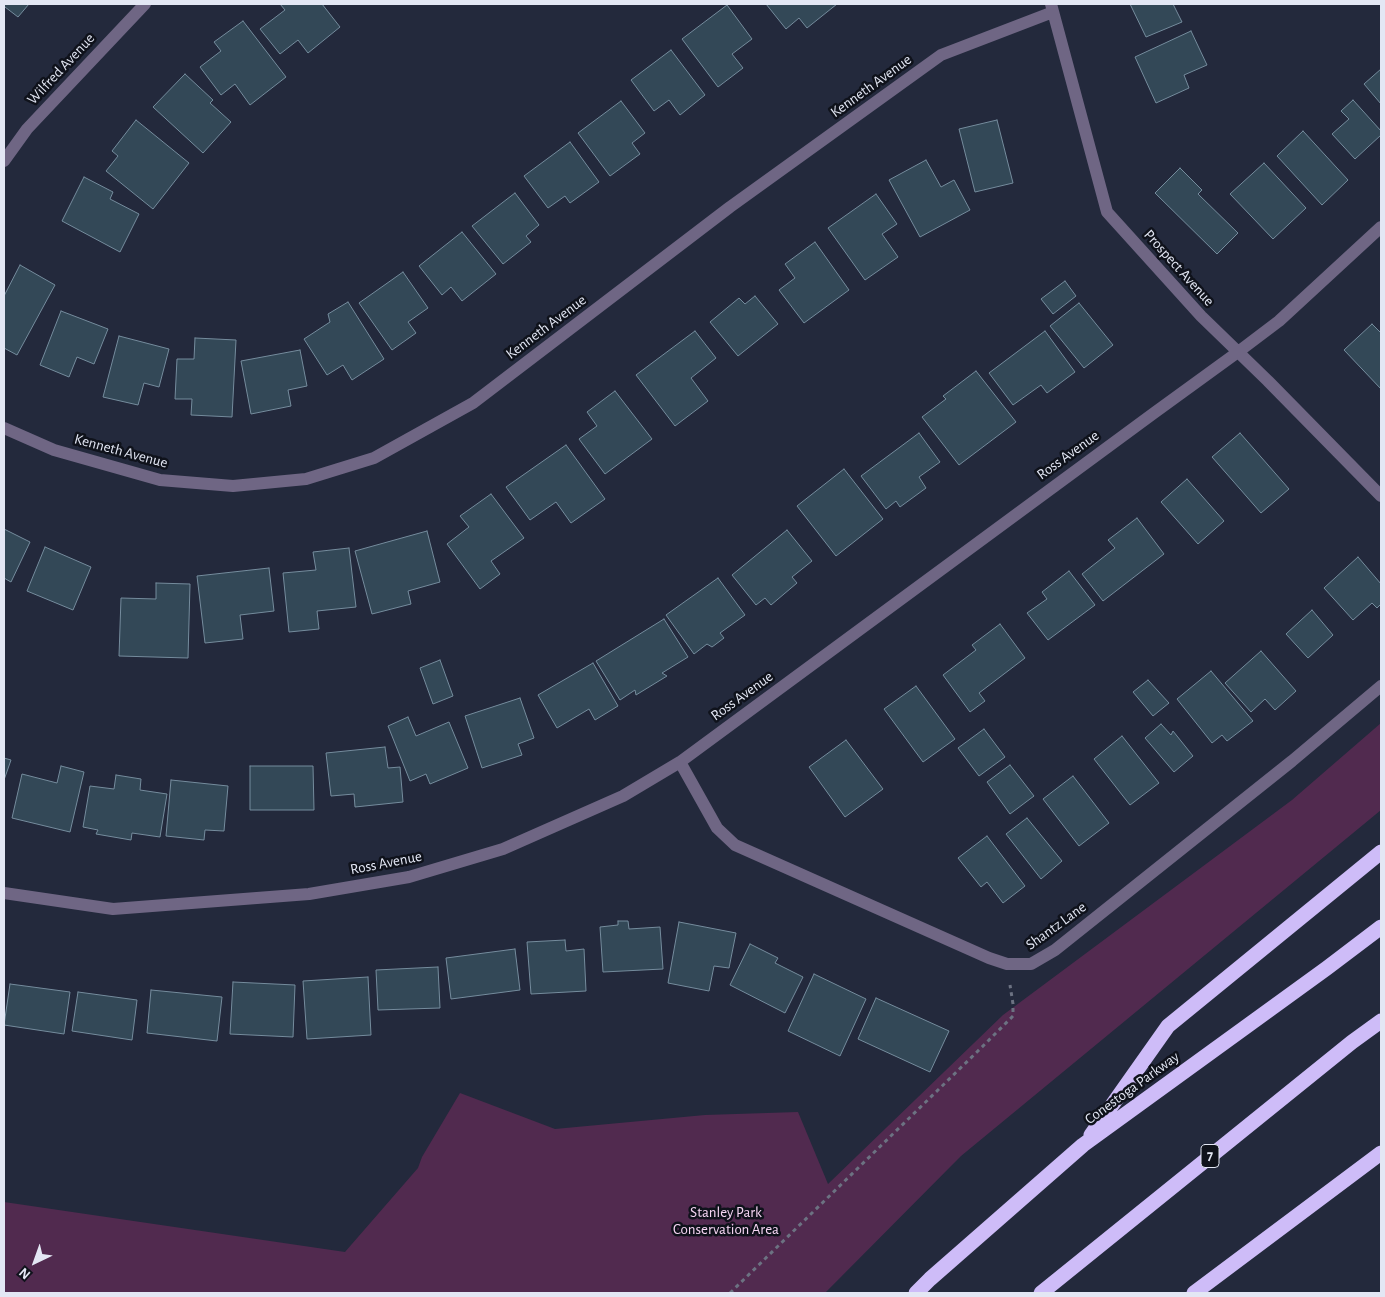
<!DOCTYPE html>
<html>
<head>
<meta charset="utf-8">
<style>
  body { margin:0 }
  #map { position:relative; width:1385px; height:1297px; overflow:hidden; background:#23293c; font-family:"Alegreya Sans",sans-serif }
  canvas { display:block }
  .frame { position:absolute; inset:0; border:5px solid #e3e7f4; pointer-events:none }
  .north { position:absolute; left:10px; top:1237px; width:50px; height:50px; -webkit-text-stroke:4px #0f121b; paint-order:stroke; rotate:222deg; font-size:14px; font-weight:700; line-height:20px; text-align:center; color:#e3e7f4 }
  .north::after { content:''; display:block; margin:auto; width:18px; height:22px; background:#e3e7f4; clip-path:polygon(50% 0,100% 100%,50% 72%,0 100%) }
</style>
</head>
<body>
<div id="map">
<canvas width="1385" height="1297"></canvas>
<div class="frame"></div>
<div class="north">N</div>
</div>
<script>
const ctx = document.querySelector('canvas').getContext('2d');
ctx.lineJoin = 'round';
function fill(path, color) { ctx.fillStyle = color; ctx.fill(path, 'evenodd'); }
const poly = rows => new Path2D(rows.map(r => 'M' + r).join(''));
function strokePath(path, color, width, dash) { ctx.strokeStyle = color; ctx.lineWidth = width; ctx.lineCap = dash ? 'butt' : 'round'; ctx.setLineDash(dash || []); ctx.stroke(path); }
function label(font, color, halo, rows, align = 'center') {
  ctx.font = font + ' "Alegreya Sans",sans-serif'; ctx.lineWidth = 5; ctx.setLineDash([]); ctx.textBaseline = 'middle'; ctx.strokeStyle = halo; ctx.fillStyle = color; for (const [text, x, y, turn = 0] of rows) {
    ctx.save(); ctx.translate(x, y); ctx.rotate((+turn || 0) * Math.PI / 180); ctx.textAlign = isNaN(turn) ? turn : align; if (halo) ctx.strokeText(text, 0, 0); ctx.fillText(text, 0, 0); ctx.restore();
  }
}
const green = poly([
  [1381,723,1381,810,961,1156,825,1293,4,1293,4,1202,345,1252,418,1168,422,1157,460,1093,555,1129,705,1115,798,1112,828,1184,1003,1015,1292,800]
]);
const building = poly([
  [4,4,29,4,18,17,5,7,4,8,4,4],
  [280,4,322,4,340,27,308,53,298,40,280,54,260,29,285,10,280,4],
  [766,4,837,4,807,28,799,18,786,29,766,4],
  [1130,4,1173,4,1182,22,1146,37,1130,4],
  [727,5,752,39,732,54,743,68,718,87,682,39,727,5],
  [243,21,286,77,250,105,235,84,221,95,200,67,221,51,214,42,243,21],
  [1191,31,1207,65,1184,75,1189,88,1156,103,1135,57,1191,31],
  [671,50,705,95,680,115,669,100,654,111,631,80,671,50],
  [1381,69,1381,104,1364,84,1381,69],
  [185,74,213,100,210,103,231,122,203,153,153,107,185,74],
  [1353,100,1381,131,1381,135,1355,159,1332,134,1349,119,1341,111,1353,100],
  [621,101,645,133,632,143,640,154,610,176,578,133,621,101],
  [136,120,189,163,153,209,106,171,118,156,112,151,136,120],
  [997,120,1013,183,975,192,959,129,997,120],
  [1303,131,1348,180,1322,205,1277,156,1303,131],
  [570,142,599,182,570,203,565,196,548,208,524,176,570,142],
  [926,160,941,187,954,180,970,210,920,237,889,180,926,160],
  [1264,163,1306,208,1273,239,1230,194,1264,163],
  [1180,168,1202,190,1198,194,1238,233,1217,254,1155,193,1180,168],
  [84,177,113,192,110,199,139,214,120,252,62,221,84,177],
  [515,193,539,225,526,236,531,242,503,264,472,226,515,193],
  [876,194,897,224,882,234,898,257,865,280,828,228,876,194],
  [462,232,496,274,462,301,451,287,442,295,419,266,462,232],
  [815,242,849,290,804,323,779,290,795,278,785,264,815,242],
  [20,265,55,285,17,355,4,348,4,296,20,265],
  [403,272,428,308,408,322,416,333,392,350,359,303,403,272],
  [1065,281,1076,296,1053,314,1041,299,1065,281],
  [755,296,778,324,738,356,710,322,739,298,745,304,755,296],
  [348,302,384,359,352,380,343,365,327,375,304,339,330,322,328,314,348,302],
  [1079,303,1113,345,1084,368,1050,326,1079,303],
  [61,311,108,329,94,364,77,357,69,377,40,365,61,311],
  [1372,324,1381,333,1381,389,1344,350,1372,324],
  [695,331,716,358,691,378,708,401,675,426,636,375,695,331],
  [1045,331,1075,372,1047,393,1041,385,1013,405,989,373,1045,331],
  [119,336,169,349,159,387,144,383,138,405,103,397,119,336],
  [195,338,236,340,232,417,191,415,192,399,175,399,177,359,194,359,195,338],
  [300,350,307,386,288,390,291,406,251,414,241,361,300,350],
  [976,371,1016,422,959,465,922,417,946,399,943,396,976,371],
  [615,391,652,439,605,474,579,439,597,426,587,412,615,391],
  [919,433,940,462,919,477,926,488,900,507,896,501,886,509,861,476,919,433],
  [1240,433,1289,489,1261,513,1212,457,1240,433],
  [566,445,605,499,571,523,556,502,530,520,506,487,566,445],
  [844,469,883,519,836,556,797,506,844,469],
  [1187,479,1224,521,1198,544,1161,502,1187,479],
  [491,494,524,538,491,561,500,574,480,589,447,544,469,527,460,516,491,494],
  [1137,518,1164,554,1103,601,1082,574,1115,548,1108,540,1137,518],
  [4,529,30,542,11,582,4,578,4,529],
  [787,530,812,561,792,577,797,583,771,605,765,598,756,605,732,575,787,530],
  [427,531,440,582,408,591,411,604,372,614,355,551,427,531],
  [45,547,91,567,73,610,27,591,45,547],
  [349,548,356,607,317,611,319,629,289,632,283,573,316,570,313,552,349,548],
  [1358,557,1381,584,1381,604,1377,608,1372,603,1353,620,1324,588,1358,557],
  [269,568,274,611,240,615,243,639,205,643,197,576,269,568],
  [1069,571,1095,605,1048,640,1027,613,1047,599,1042,592,1069,571],
  [718,578,745,615,720,633,724,638,712,647,707,644,694,654,666,615,718,578],
  [156,583,190,584,188,658,119,656,121,598,156,599,156,583],
  [1312,610,1333,635,1308,658,1286,634,1312,610],
  [664,619,688,657,662,673,667,676,636,695,635,690,620,700,596,661,664,619],
  [1000,624,1025,658,979,693,985,701,970,712,943,675,976,650,972,645,1000,624],
  [1261,651,1296,691,1275,710,1265,699,1251,712,1225,683,1261,651],
  [440,660,453,696,433,704,420,668,440,660],
  [593,663,618,706,595,720,589,709,557,728,538,695,593,663],
  [1211,671,1253,721,1227,741,1222,735,1212,743,1177,699,1211,671],
  [1148,680,1169,703,1153,716,1133,692,1148,680],
  [916,686,955,739,923,762,884,709,916,686],
  [520,698,534,738,518,744,522,755,482,768,465,716,520,698],
  [408,717,416,736,449,722,468,768,430,784,426,774,410,781,388,726,408,717],
  [1161,724,1171,735,1173,731,1193,756,1174,772,1145,738,1161,724],
  [984,729,1005,757,979,776,958,748,984,729],
  [1122,736,1159,783,1130,805,1094,759,1122,736],
  [846,740,883,789,845,817,809,767,846,740],
  [385,747,388,768,400,767,403,802,355,807,354,794,331,796,326,753,385,747],
  [4,758,11,760,4,780,4,758],
  [1010,765,1034,796,1010,814,987,782,1010,765],
  [61,766,84,772,70,832,12,818,22,774,57,783,61,766],
  [250,766,313,766,314,810,250,810,250,766],
  [116,775,141,779,140,790,167,794,160,837,132,833,131,840,96,834,98,830,83,827,90,786,114,789,116,775],
  [1073,776,1109,823,1079,846,1043,799,1073,776],
  [171,780,228,786,224,831,205,830,204,840,166,836,171,780],
  [1027,818,1062,861,1041,879,1006,834,1027,818],
  [987,836,1025,886,1003,903,987,882,981,887,958,858,987,836],
  [618,921,628,921,629,929,660,927,663,969,603,972,600,927,618,925,618,921],
  [679,922,736,933,729,968,714,966,709,991,668,983,679,922],
  [565,940,566,951,584,949,586,991,531,994,527,942,565,940],
  [750,944,778,958,775,963,803,977,785,1013,730,985,750,944],
  [515,949,520,990,451,999,446,958,515,949],
  [438,967,440,1008,378,1010,376,970,438,967],
  [814,974,866,999,840,1056,788,1031,814,974],
  [368,977,371,1035,307,1039,303,981,368,977],
  [233,982,295,985,293,1037,230,1034,233,982],
  [10,984,70,992,64,1034,4,1025,10,984],
  [151,990,222,997,217,1041,147,1033,151,990],
  [78,992,137,1000,132,1040,72,1031,78,992],
  [876,998,949,1031,930,1072,858,1039,876,998]
]);
const path = poly([
  [730,1293,981,1048,1013,1016,1013,1004,1010,985]
]);
const minor = poly([
  [1051,4,1107,212,1201,316,1268,381,1381,496],
  [4,161,27,129,145,4],
  [4,428,54,450,160,480,233,486,306,479,374,458,473,403,730,207,941,55,1053,12],
  [680,762,717,828,735,845,989,958,1007,964,1031,964,1055,950,1292,761,1381,686],
  [4,893,113,909,309,894,409,877,503,849,623,796,680,762,1154,413,1238,352,1279,321,1381,227]
]);
const motorway = poly([
  [1091,1135,1168,1026,1381,852],
  [916,1293,930,1279,1083,1145,1327,968,1381,927],
  [1041,1293,1352,1042,1381,1021],
  [1194,1293,1381,1153]
]);
const shields = [
  [1210,1156,18]
];
const shieldNames = [
  ["7",1210,1156]
];
const streetNames = [
  ["Wilfred Avenue",61,69,-47],
  ["Kenneth Avenue",871,86,-36],
  ["Prospect Avenue",1179,268,48],
  ["Kenneth Avenue",546,327,-37],
  ["Kenneth Avenue",121,451,15],
  ["Ross Avenue",1068,455,-36],
  ["Ross Avenue",742,696,-36],
  ["Ross Avenue",386,863,-11],
  ["Shantz Lane",1056,926,-36],
  ["Conestoga Parkway",1132,1088,-36]
];
const parkNames = [
  ["Stanley Park",726,1212],
  ["Conservation Area",726,1229]
];
fill(green, '#512a4f');
fill(building, '#334857');
strokePath(building, '#758c9d', 1);
strokePath(path, '#6c7282', 3, [4, 4]);
strokePath(minor, '#6f6684', 12);
strokePath(motorway, '#cebcf8', 15);
for (const [x, y, w] of shields) { const box = new Path2D(); box.roundRect(x - w / 2, y - 11.5, w, 23, 4); ctx.fillStyle = '#0f121b'; ctx.fill(box); strokePath(box, '#e3e7f4', 1); }
label('bold 14px', '#e3e7f4', null, shieldNames);
label('15px', '#e3e7f4', '#0f121b', streetNames);
label('15px', '#f7d6f4', '#0f121b', parkNames);
</script>
</body>
</html>
